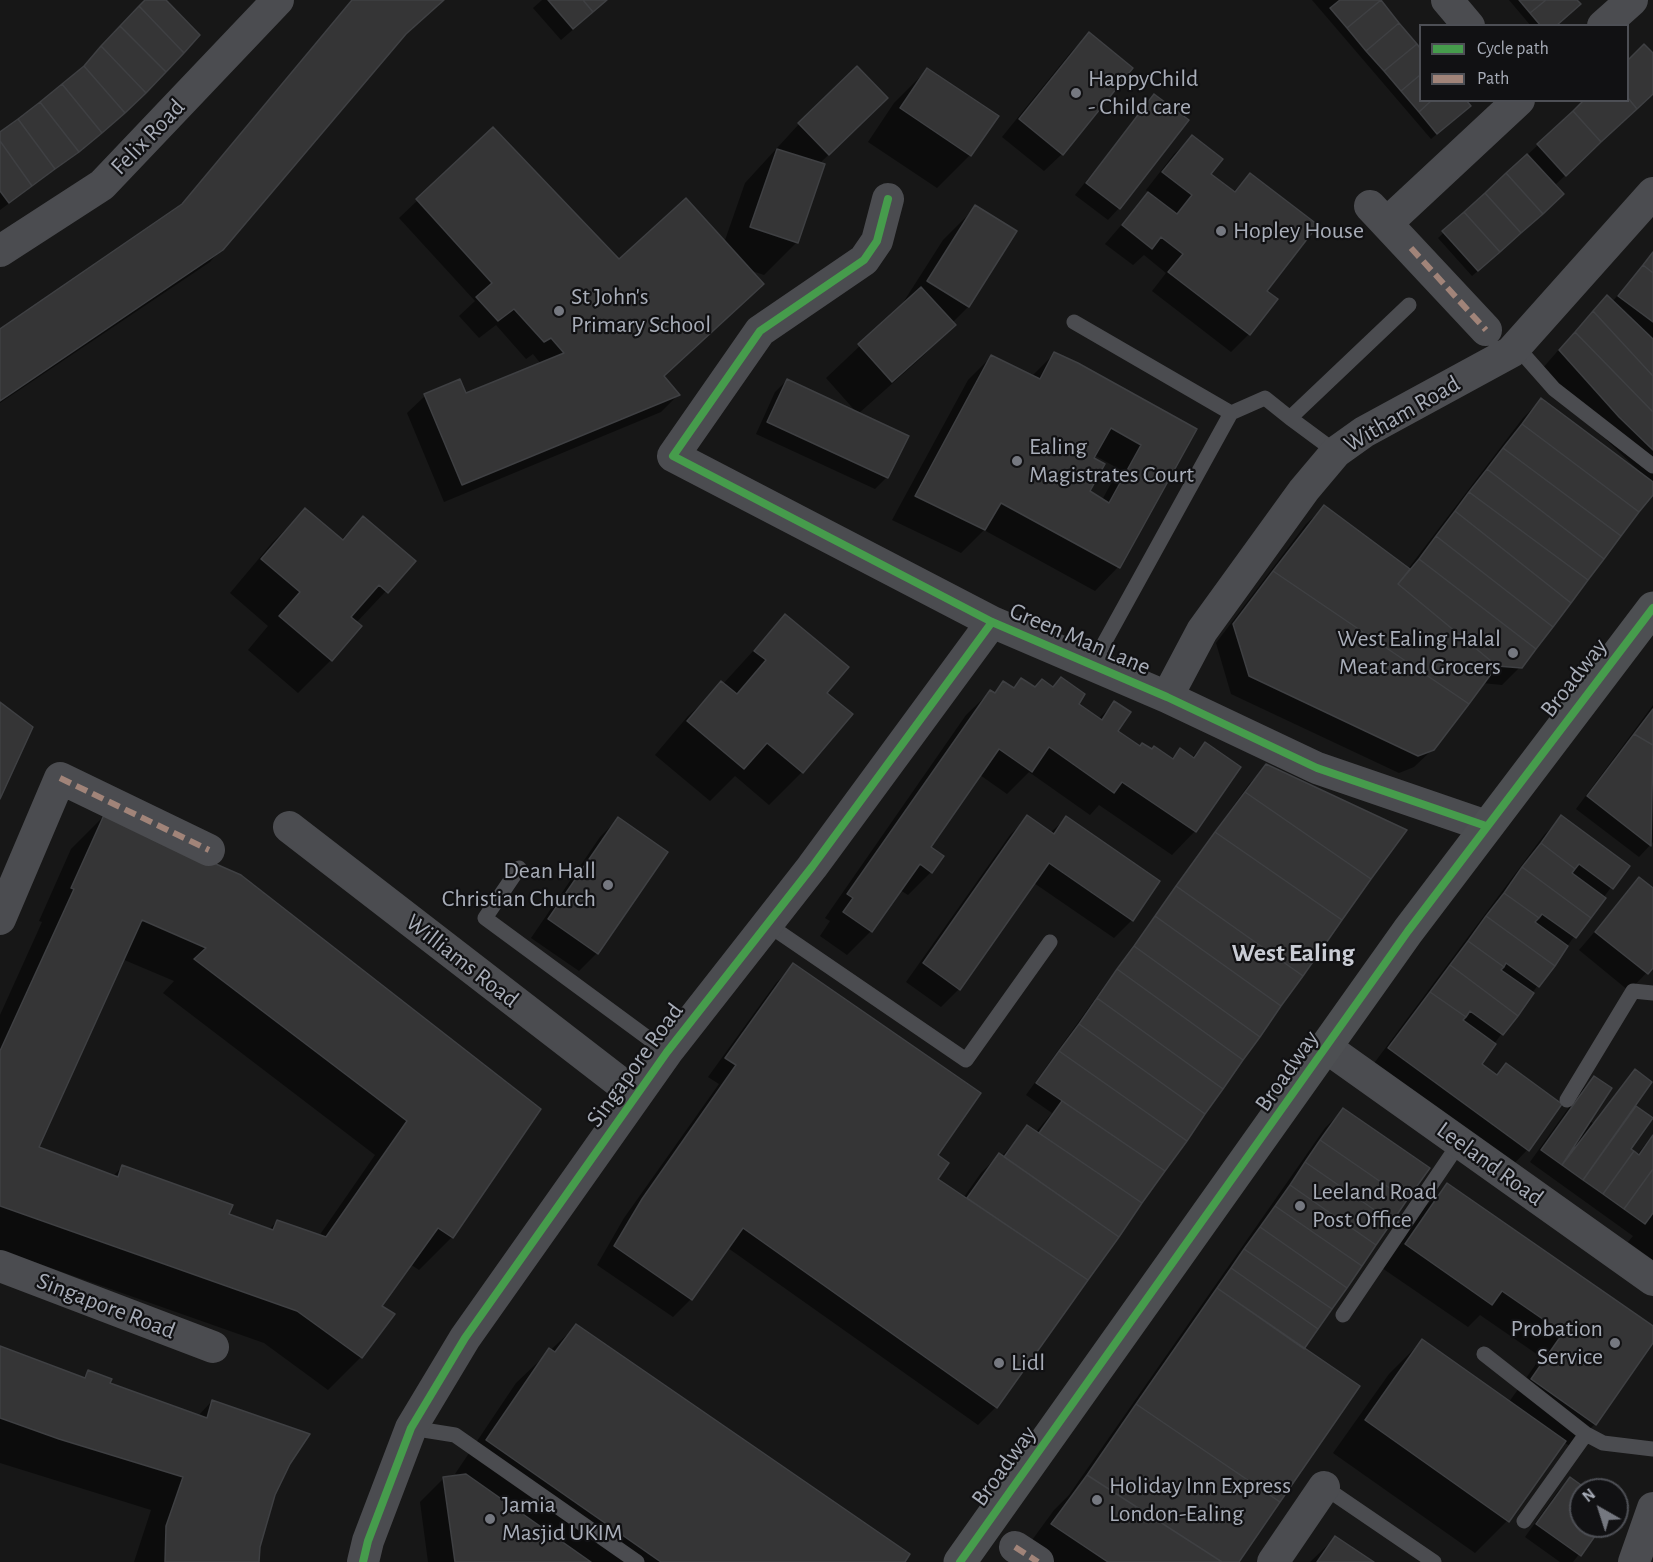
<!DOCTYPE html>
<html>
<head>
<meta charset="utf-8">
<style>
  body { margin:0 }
  #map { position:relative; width:1653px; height:1562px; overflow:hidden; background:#171717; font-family:"Alegreya Sans",sans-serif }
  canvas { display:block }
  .legend { position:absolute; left:1419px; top:24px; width:210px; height:78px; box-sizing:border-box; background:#111113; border:2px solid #4d4f55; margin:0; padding:8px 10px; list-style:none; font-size:18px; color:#a8adb8 }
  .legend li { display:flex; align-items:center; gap:12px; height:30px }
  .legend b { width:30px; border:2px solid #4d4f55 }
  .north { position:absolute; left:1569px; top:1478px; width:60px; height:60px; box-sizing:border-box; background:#111113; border:2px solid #4d4f55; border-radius:50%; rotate:321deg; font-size:16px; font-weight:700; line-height:24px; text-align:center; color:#a8adb8 }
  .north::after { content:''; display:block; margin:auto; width:21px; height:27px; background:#757880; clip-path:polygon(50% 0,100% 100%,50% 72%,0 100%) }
</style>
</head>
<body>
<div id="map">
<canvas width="1653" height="1562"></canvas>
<ul class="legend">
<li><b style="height:8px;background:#469c4c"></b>Cycle path</li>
<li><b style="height:8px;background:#a18479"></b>Path</li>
</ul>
<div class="north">N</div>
</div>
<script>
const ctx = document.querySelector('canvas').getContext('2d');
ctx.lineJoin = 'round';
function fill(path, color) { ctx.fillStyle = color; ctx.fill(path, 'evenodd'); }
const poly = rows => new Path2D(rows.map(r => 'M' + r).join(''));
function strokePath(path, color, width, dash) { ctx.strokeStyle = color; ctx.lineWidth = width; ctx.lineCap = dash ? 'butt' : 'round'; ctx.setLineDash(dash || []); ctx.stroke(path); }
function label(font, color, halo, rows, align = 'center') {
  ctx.font = font + ' "Alegreya Sans",sans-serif'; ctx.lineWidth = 4.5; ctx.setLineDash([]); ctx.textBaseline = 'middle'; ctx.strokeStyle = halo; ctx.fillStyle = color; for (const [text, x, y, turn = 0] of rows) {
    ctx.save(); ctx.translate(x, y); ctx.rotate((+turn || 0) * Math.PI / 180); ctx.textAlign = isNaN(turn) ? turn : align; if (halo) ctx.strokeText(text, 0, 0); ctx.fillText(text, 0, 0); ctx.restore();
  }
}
const shadow = poly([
  [148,0,164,0,132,105,88,145,0,210,0,134,81,69],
  [353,0,444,0,400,39,210,262,0,403,0,330,178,209],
  [542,0,607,0,561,40,533,8],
  [1312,0,1378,0,1420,50,1420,100,1463,112,1431,139],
  [1509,0,1575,0,1555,26,1531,26],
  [1089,34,1062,154,1044,171,1002,137,1071,52],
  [1644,46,1653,56,1653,92,1554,186,1487,263,1472,276,1438,238,1538,145,1628,100,1628,62],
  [927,70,970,155,937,188,868,142,894,103],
  [1154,96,1119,208,1108,220,1075,195],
  [799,124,853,131,819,164,797,242,764,275,749,270,662,377,678,395,661,412,444,502,407,413,425,396,465,395,541,364,533,354,526,359,496,325,479,338,459,316,475,301,399,218,493,129,619,262,724,243,745,183],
  [1192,137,1209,174,1233,192,1250,175,1264,291,1249,334,1231,352,1152,291,1166,273,1144,255,1133,265,1105,244,1149,193,1146,190,1174,154],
  [976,207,968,307,952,323,954,325,921,358,858,414,887,477,875,489,756,434,775,392,787,380,858,414,826,378,899,309,943,240],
  [1653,254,1653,492,1520,667,1502,685,1482,683,1433,749,1414,767,1399,773,1231,694,1216,643,1306,524,1324,507,1408,569,1523,418,1541,400,1635,471,1637,469,1601,435,1542,369,1589,315,1607,297,1612,302],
  [1054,354,1195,429,1118,567,1095,591,984,530,961,553,892,520,968,380,991,357,1032,376],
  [1094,455,1119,469,1102,500,1088,492],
  [305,510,341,540,363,518,414,561,356,623,360,626,331,660,298,693,248,650,268,626,230,593,272,543],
  [785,616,825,693,802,772,769,805,735,776,710,801,655,755,688,716,723,684],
  [1021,679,1034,688,1052,687,1061,679,1077,704,1098,719,1115,703,1116,732,1139,748,1171,759,1180,750,1191,758,1205,744,1239,767,1195,831,1172,855,1099,805,1090,815,1029,772,1007,794,980,775,929,848,931,872,908,895,900,890,871,931,847,955,820,936,830,921,825,918,966,715,990,692,993,694,1003,683,1012,689],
  [1653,705,1653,842,1639,857,1576,809],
  [1267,766,1405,831,996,1407,978,1425,728,1248,691,1299,673,1317,597,1265,624,1218,719,1084,708,1077,776,983,794,965,936,1155,936,1179,964,1197,981,1173,999,1155,1001,1157,1028,1127,1036,1132,1052,1113,1026,1095,1249,784],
  [104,816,539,1109,452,1237,419,1270,410,1264,380,1306,361,1357,328,1390,264,1343,0,1250,0,1015,42,922,39,921,71,849],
  [122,959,174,981,163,993,375,1155,319,1236,277,1221,269,1230,227,1215,123,1166,112,1177,37,1147],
  [1028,817,1050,833,1066,818,1132,920,1114,938,1034,883,959,989,941,1007,906,982,1010,835],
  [1562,817,1627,866,1479,1064,1496,1076,1506,1065,1527,1150,1510,1168,1372,1066,1544,835],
  [618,819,597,953,579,971,531,938,600,837],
  [1640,879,1653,890,1653,966,1629,991,1579,950],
  [1635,1071,1634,1106,1651,1118,1629,1149,1637,1155,1653,1134,1653,1260,1628,1242,1633,1236,1530,1162,1582,1089,1594,1078,1587,1119,1594,1124],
  [1343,1110,1302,1349,1237,1562,1025,1562,1019,1558,1054,1510,1069,1495,1325,1128],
  [1447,1185,1653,1328,1653,1340,1595,1424,1571,1447,1564,1442,1507,1521,1475,1553,1333,1453,1389,1374,1422,1341,1509,1402,1541,1357,1480,1315,1468,1327,1382,1268,1424,1208],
  [576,1326,903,1562,428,1562,420,1502,444,1478,458,1476,455,1474,516,1383],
  [0,1348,82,1378,89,1372,109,1384,198,1416,212,1401,288,1464,273,1494,258,1546,258,1562,134,1562,151,1510,0,1463],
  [1570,1479,1581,1490,1581,1526,1601,1526,1573,1562,1560,1562,1525,1537,1558,1491],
  [1335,1538,1371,1562,1310,1562]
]);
const building = poly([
  [145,0,166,0,200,35,184,53,139,6,145,0],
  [352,0,444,0,406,34,223,250,0,401,0,329,182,204,352,0],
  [548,0,583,0,593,12,573,29,548,0],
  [583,0,607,0,593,12,583,0],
  [1340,0,1381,0,1347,28,1330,8,1340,0],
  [1381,0,1399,23,1366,51,1347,28,1381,0],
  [1519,0,1546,0,1530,13,1519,0],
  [1546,0,1577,0,1581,4,1556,26,1541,26,1530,13,1546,0],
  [139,6,184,53,166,72,120,26,139,6],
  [1399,23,1417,44,1384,71,1366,51,1399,23],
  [120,26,166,72,146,93,101,46,120,26],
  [1089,32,1133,68,1063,155,1019,119,1089,32],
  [1417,44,1420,48,1420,75,1401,91,1384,71,1417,44],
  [1644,44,1653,53,1653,94,1637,109,1628,98,1628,60,1644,44],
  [101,46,146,93,125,113,84,66,101,46],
  [84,66,125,113,102,133,62,84,84,66],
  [857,66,888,98,829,155,798,123,857,66],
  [927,68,999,116,971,156,900,108,927,68],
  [1420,75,1420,100,1432,100,1419,112,1401,91,1420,75],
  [62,84,102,133,79,152,40,102,62,84],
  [1154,94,1189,120,1120,209,1086,183,1154,94],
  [1628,98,1637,109,1601,142,1573,111,1584,100,1628,100,1628,98],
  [1432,100,1466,100,1471,106,1437,134,1419,112,1432,100],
  [40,102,79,152,55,169,18,119,40,102],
  [1573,111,1601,142,1566,176,1537,144,1573,111],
  [18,119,55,169,32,186,0,141,0,132,18,119],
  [493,127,619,259,686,198,764,284,664,376,680,395,462,485,424,394,460,379,466,393,564,353,551,338,544,342,514,309,498,321,476,297,492,283,416,199,493,127],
  [1192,135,1223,159,1211,174,1235,192,1250,173,1318,225,1267,291,1278,299,1250,335,1168,272,1183,254,1161,237,1152,249,1122,225,1148,192,1177,214,1192,195,1162,172,1192,135],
  [0,141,32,186,9,203,0,191,0,141],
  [777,149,825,164,798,243,750,227,777,149],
  [1527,154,1564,194,1543,214,1506,173,1527,154],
  [1506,173,1543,214,1521,233,1485,193,1506,173],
  [1485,193,1521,233,1500,252,1464,212,1485,193],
  [975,205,1017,231,969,307,927,281,975,205],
  [1464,212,1500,252,1478,271,1442,231,1464,212],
  [1653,252,1653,273,1643,265,1653,252],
  [1643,265,1653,273,1653,322,1618,296,1643,265],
  [921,287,956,325,892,382,858,344,921,287],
  [1607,295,1653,339,1653,376,1593,311,1607,295],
  [1593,311,1653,376,1653,412,1575,332,1593,311],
  [1575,332,1653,412,1653,450,1619,417,1559,350,1575,332],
  [1054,352,1078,363,1197,429,1120,568,1001,503,985,530,915,496,991,355,1040,379,1054,352],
  [1111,428,1141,445,1109,503,1090,491,1105,464,1094,458,1111,428],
  [787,379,909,436,888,478,767,422,787,379],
  [1541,398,1653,482,1653,495,1639,512,1522,424,1541,398],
  [1522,424,1639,512,1621,536,1503,448,1522,424],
  [1503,448,1621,536,1604,559,1487,469,1503,448],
  [1487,469,1604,559,1588,580,1469,492,1487,469],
  [1469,492,1588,580,1571,603,1455,511,1469,492],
  [1324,505,1410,569,1398,584,1497,666,1469,704,1273,571,1324,505],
  [305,508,343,540,363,516,416,561,388,593,379,585,351,617,362,626,332,661,279,616,300,592,261,559,305,508],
  [1455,511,1571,603,1553,627,1436,536,1455,511],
  [1436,536,1553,627,1536,649,1419,559,1436,536],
  [1419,559,1536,649,1522,668,1497,666,1398,584,1419,559],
  [1273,571,1469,704,1434,750,1418,756,1249,676,1233,624,1273,571],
  [785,614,849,667,827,693,853,714,803,773,767,743,744,769,687,721,721,681,737,694,766,660,754,651,785,614],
  [1061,677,1085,694,1079,704,1102,720,1114,701,1131,712,1118,731,1140,746,1142,743,1152,749,1154,746,1173,759,1180,748,1194,758,1205,742,1241,767,1196,832,1122,782,1114,793,1049,747,1032,772,999,749,931,847,944,856,932,873,920,864,872,932,843,912,853,898,847,894,990,690,995,693,1003,681,1014,688,1021,678,1035,687,1042,679,1053,687,1061,677],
  [0,702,33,727,0,799,0,702],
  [1653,709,1653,745,1634,734,1653,709],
  [1634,734,1653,745,1651,846,1587,796,1634,734],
  [1266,764,1407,830,1371,879,1245,792,1266,764],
  [1245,792,1371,879,1342,920,1215,832,1245,792],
  [104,815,241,875,541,1109,453,1238,438,1228,382,1306,395,1314,362,1358,297,1311,0,1206,0,1051,74,889,71,888,104,815],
  [142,920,206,948,194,959,407,1121,326,1237,277,1220,273,1230,229,1214,233,1205,122,1165,118,1177,39,1147,142,920],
  [1027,815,1054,834,1066,816,1160,881,1133,921,1049,863,960,990,923,963,1027,815],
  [1561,815,1630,866,1613,889,1579,864,1575,869,1541,843,1561,815],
  [618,817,668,852,598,954,548,919,618,817],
  [1215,832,1342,920,1303,976,1176,886,1215,832],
  [1541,843,1575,869,1572,873,1606,898,1591,918,1522,867,1541,843],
  [1522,867,1591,918,1576,938,1542,914,1539,918,1504,893,1522,867],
  [1639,877,1653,888,1653,968,1648,974,1595,932,1639,877],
  [1176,886,1303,976,1281,1006,1155,916,1176,886],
  [1504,893,1539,918,1535,922,1568,946,1555,966,1486,916,1504,893],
  [1155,916,1281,1006,1260,1037,1134,946,1155,916],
  [1486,916,1555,966,1539,987,1506,963,1504,967,1468,941,1486,916],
  [1468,941,1504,967,1501,970,1534,993,1518,1016,1450,965,1468,941],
  [1134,946,1260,1037,1243,1060,1117,969,1134,946],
  [793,963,981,1093,938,1155,949,1163,938,1179,1088,1280,997,1408,743,1228,692,1300,614,1246,642,1199,736,1065,725,1058,793,963],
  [1450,965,1518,1016,1503,1035,1470,1011,1466,1017,1430,992,1450,965],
  [1117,969,1243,1060,1223,1089,1097,998,1117,969],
  [1430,992,1466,1017,1463,1020,1496,1044,1482,1064,1497,1075,1506,1063,1562,1104,1529,1151,1388,1048,1430,992],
  [1097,998,1223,1089,1205,1114,1079,1024,1097,998],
  [1079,1024,1205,1114,1187,1141,1059,1051,1079,1024],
  [1059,1051,1187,1141,1165,1171,1036,1083,1059,1051],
  [1635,1069,1652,1082,1583,1180,1562,1165,1635,1069],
  [1594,1076,1612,1088,1562,1165,1541,1150,1594,1076],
  [1062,1101,1165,1171,1142,1203,1039,1133,1062,1101],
  [1636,1106,1653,1118,1631,1149,1634,1151,1603,1194,1583,1180,1636,1106],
  [1343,1108,1430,1168,1407,1200,1320,1140,1343,1108],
  [1027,1125,1142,1203,1119,1237,1004,1157,1027,1125],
  [1653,1135,1653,1169,1624,1209,1603,1194,1634,1151,1639,1155,1653,1135],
  [1320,1140,1407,1200,1392,1222,1305,1162,1320,1140],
  [999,1153,1119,1237,1088,1280,967,1198,999,1153],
  [1305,1162,1392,1222,1376,1245,1290,1185,1305,1162],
  [1653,1169,1653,1213,1645,1224,1624,1209,1653,1169],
  [1447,1183,1653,1326,1653,1343,1596,1425,1531,1379,1563,1333,1502,1291,1492,1305,1405,1244,1447,1183],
  [1290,1185,1376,1245,1362,1266,1275,1206,1290,1185],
  [1275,1206,1362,1266,1347,1288,1260,1227,1275,1206],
  [1260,1227,1347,1288,1332,1309,1244,1249,1260,1227],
  [1244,1249,1332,1309,1318,1329,1231,1268,1244,1249],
  [1231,1268,1318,1329,1304,1349,1217,1288,1231,1268],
  [1217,1288,1360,1386,1280,1502,1136,1404,1217,1288],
  [576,1324,910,1554,905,1562,661,1562,486,1440,549,1348,555,1352,576,1324],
  [1422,1339,1566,1441,1509,1522,1365,1420,1422,1339],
  [0,1346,85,1378,88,1370,112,1379,110,1383,207,1418,212,1400,310,1434,290,1464,275,1495,260,1547,259,1562,165,1562,166,1526,183,1477,59,1439,0,1418,0,1346],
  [1136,1404,1280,1502,1239,1562,1222,1562,1087,1475,1136,1404],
  [466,1474,591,1562,455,1562,443,1477,466,1474],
  [1087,1475,1222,1562,1108,1562,1051,1524,1087,1475],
  [1570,1477,1588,1490,1581,1490,1581,1526,1602,1526,1581,1556,1536,1524,1570,1477],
  [1335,1536,1374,1562,1317,1562,1335,1536]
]);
const lane = poly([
  [1074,322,1231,413,1092,665],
  [1516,346,1554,389,1653,466],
  [1231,413,1265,398,1290,418],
  [1336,452,1290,418,1409,305],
  [519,868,485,918,667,1052],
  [767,924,966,1060,1050,942],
  [1567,1100,1633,991,1653,993],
  [1343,1315,1460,1142],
  [1484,1354,1586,1434,1603,1443,1653,1449],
  [411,1428,455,1435,637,1562],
  [1324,1487,1434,1562],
  [1524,1521,1586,1434]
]);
const street = poly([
  [1447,0,1469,26],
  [1603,26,1632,0],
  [888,199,877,241,864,260,760,331,673,456,992,622,1167,697,1317,768,1486,826],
  [1370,206,1486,330],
  [1387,223,1519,100],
  [0,251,102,185,278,0],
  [1167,697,1202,631,1304,490,1336,452,1364,432,1511,352,1653,193],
  [289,827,636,1095],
  [0,919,60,778,209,850],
  [1327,1048,1653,1280],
  [0,1266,213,1347],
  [1015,1547,1038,1562],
  [363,1562,368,1541,411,1428,465,1338,667,1052,812,867,992,622],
  [1273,1562,1324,1487],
  [1634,1562,1653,1508]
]);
const primary = poly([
  [960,1562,1408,931,1653,608]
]);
const quiet = poly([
  [1411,248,1486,330],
  [60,778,209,850],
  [1015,1547,1038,1562]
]);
const cycleway = poly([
  [888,199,877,241,864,260,760,331,673,456,992,622,1167,697,1317,768,1486,826],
  [363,1562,368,1541,411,1428,465,1338,667,1052,812,867,992,622],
  [960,1562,1408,931,1653,608]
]);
const markers = [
  [1076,93,6,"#757880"],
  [1221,231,6,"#757880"],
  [559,311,6,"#757880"],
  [1017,461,6,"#757880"],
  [1513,653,6,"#757880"],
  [608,885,6,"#757880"],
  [1300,1206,6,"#757880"],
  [1615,1343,6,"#757880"],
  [999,1363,6,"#757880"],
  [1097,1500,6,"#757880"],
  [490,1519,6,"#757880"]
];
const poiNames = [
  ["HappyChild",1088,79],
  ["- Child care",1088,107],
  ["Hopley House",1233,231],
  ["St John's",571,297],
  ["Primary School",571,325],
  ["Ealing",1029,447],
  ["Magistrates Court",1029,475],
  ["West Ealing Halal",1501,639,"right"],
  ["Meat and Grocers",1501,667,"right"],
  ["Dean Hall",596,871,"right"],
  ["Christian Church",596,899,"right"],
  ["Leeland Road",1312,1192],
  ["Post Office",1312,1220],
  ["Probation",1603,1329,"right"],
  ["Service",1603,1357,"right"],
  ["Lidl",1011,1363],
  ["Holiday Inn Express",1109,1486],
  ["London-Ealing",1109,1514],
  ["Jamia",502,1505],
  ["Masjid UKIM",502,1533]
];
const streetNames = [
  ["Felix Road",148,137,-46],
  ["Witham Road",1402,414,-30],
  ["Green Man Lane",1080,639,23],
  ["Broadway",1574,678,-52],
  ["Williams Road",462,961,38],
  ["Singapore Road",635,1065,-54],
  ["Broadway",1287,1071,-55],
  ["Leeland Road",1490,1164,36],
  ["Singapore Road",106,1306,21],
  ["Broadway",1004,1466,-54]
];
const neighbourhoodNames = [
  ["West Ealing",1293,953]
];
fill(shadow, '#0007');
fill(building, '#353536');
strokePath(building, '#3f4043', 1.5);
strokePath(lane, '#4b4c50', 15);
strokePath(street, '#4b4c50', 32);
strokePath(primary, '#4d4f52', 33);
strokePath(quiet, '#a18479', 6, [12, 6]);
strokePath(cycleway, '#469c4c', 8);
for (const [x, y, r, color] of markers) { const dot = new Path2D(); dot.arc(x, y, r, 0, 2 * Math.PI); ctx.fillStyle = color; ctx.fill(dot); strokePath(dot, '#111113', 2); }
label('24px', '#a8adb8', '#111113', poiNames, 'left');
label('24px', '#a8adb8', '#111113', streetNames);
label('bold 26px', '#c9ccd4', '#111113', neighbourhoodNames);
</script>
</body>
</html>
